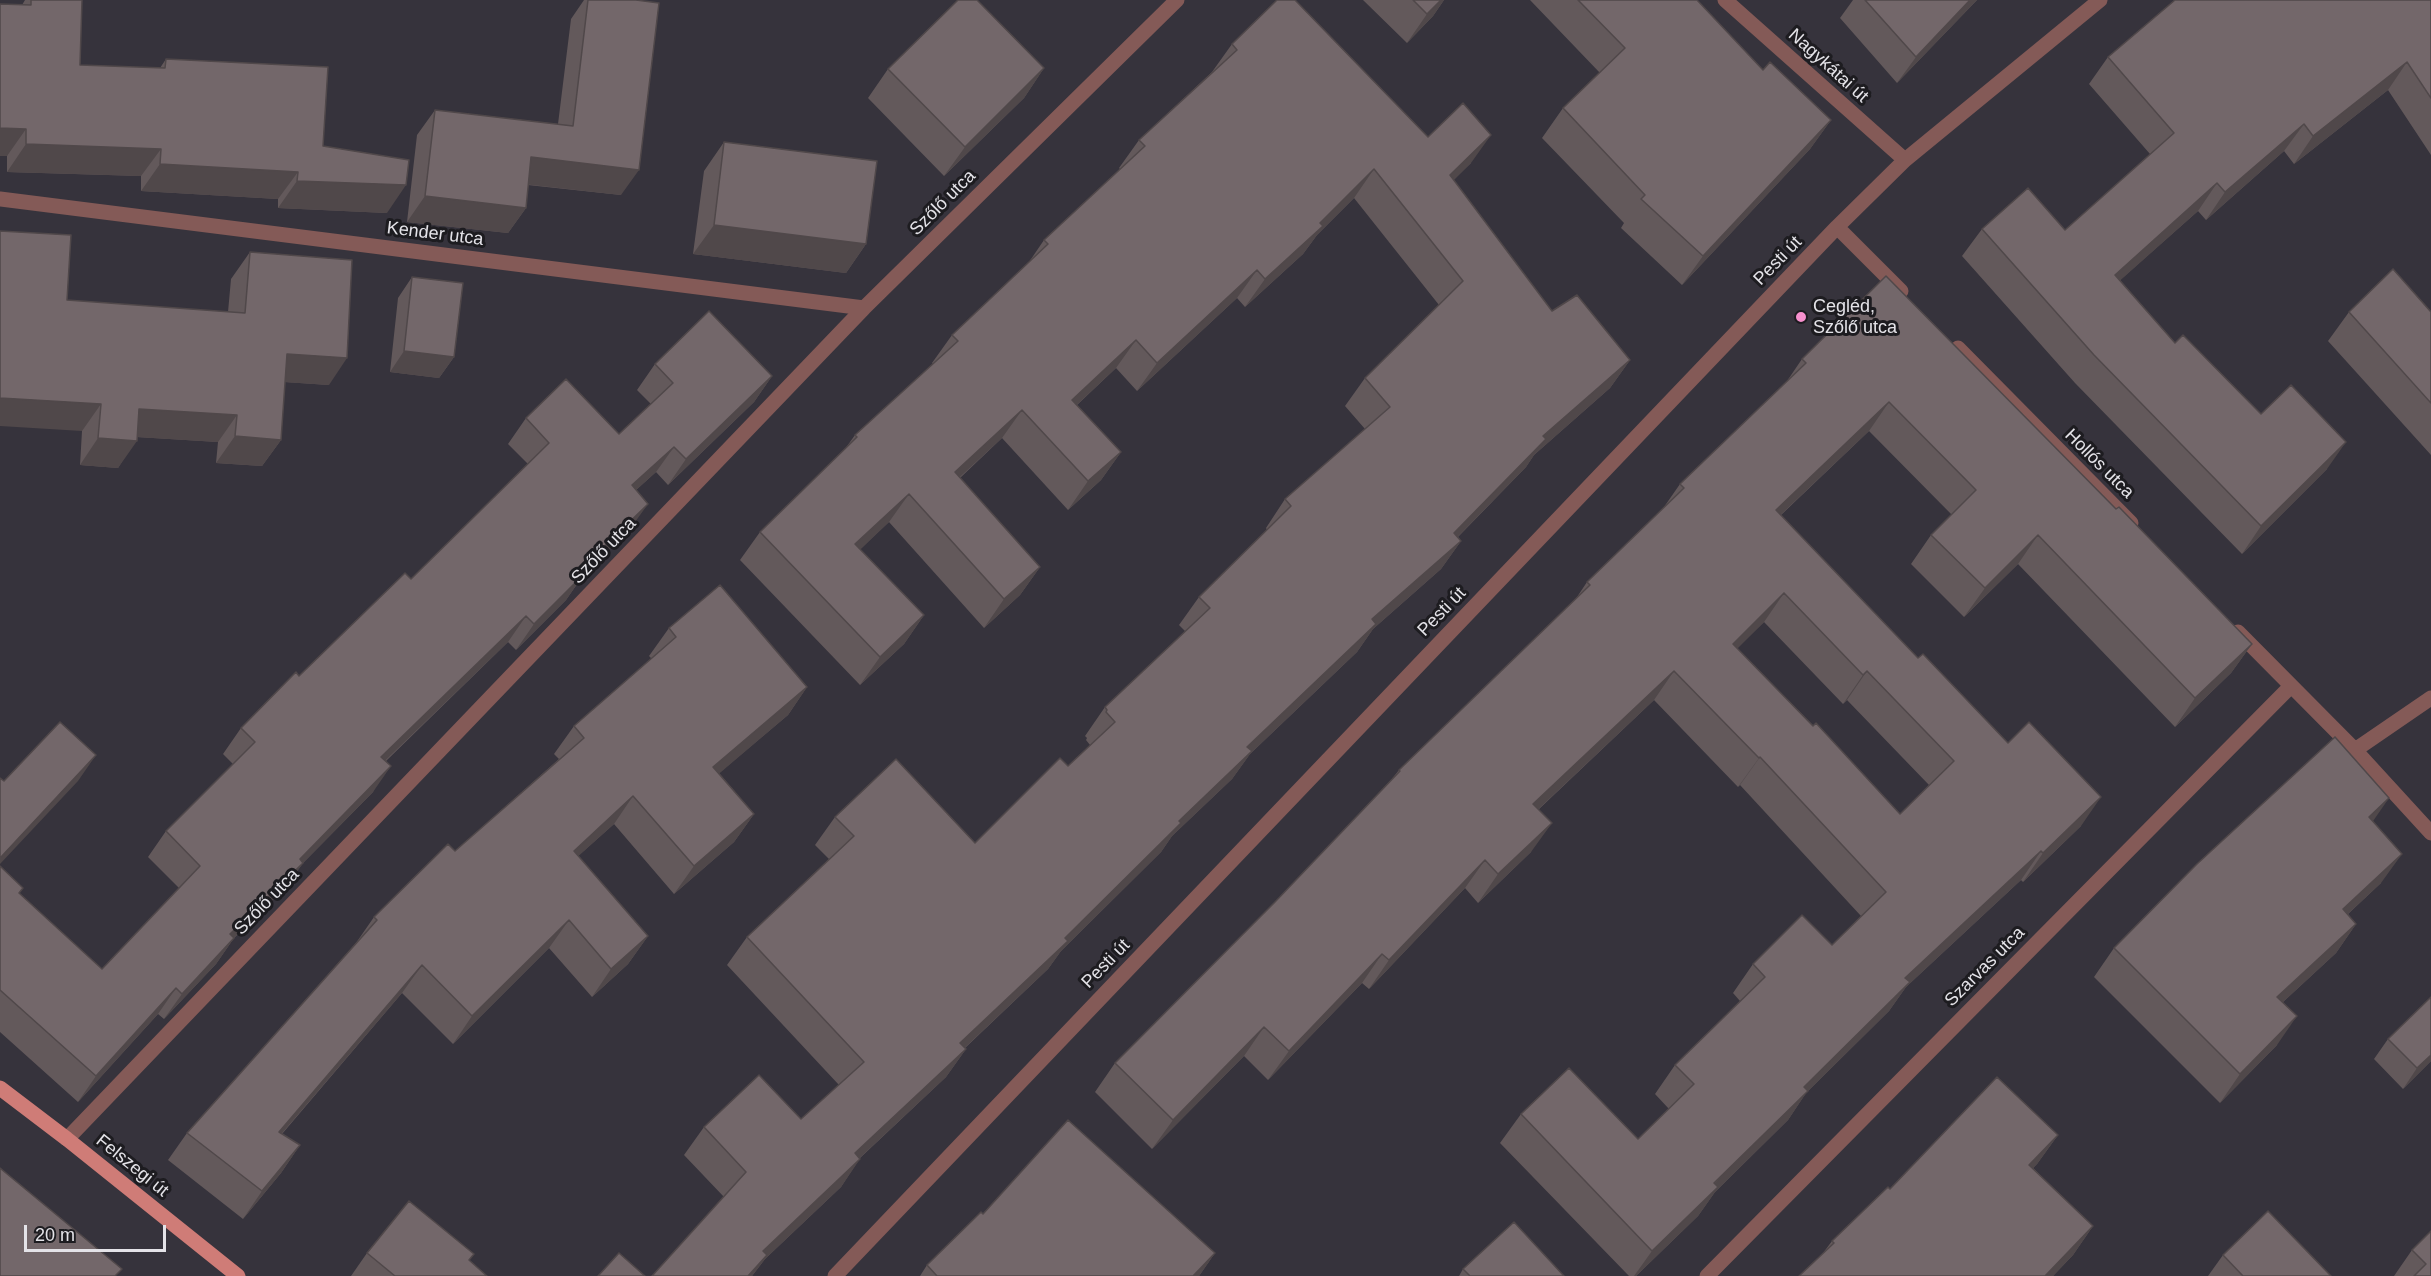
<!DOCTYPE html>
<html>
<head>
<meta charset="utf-8">
<style>
  body { margin:0 }
  #map { position:relative; width:2431px; height:1276px; overflow:hidden; background:#36333c; font-family:Helvetica,sans-serif }
  canvas { display:block }
  .scale { position:absolute; left:24px; top:1225px; width:142px; height:27px; box-sizing:border-box; border:3px solid #e4e3e8; border-top:0; padding-left:8px; font-size:18px; line-height:21px; white-space:nowrap; color:#e4e3e8; -webkit-text-stroke:4px #1d1c20; paint-order:stroke }
</style>
</head>
<body>
<div id="map">
<canvas width="2431" height="1276"></canvas>
<div class="scale">20 m</div>
</div>
<script>
const ctx = document.querySelector('canvas').getContext('2d');
ctx.lineJoin = 'round';
const poly = rows => new Path2D(rows.map(r => 'M' + r).join(''));
function strokePath(path, color, width, dash) { ctx.strokeStyle = color; ctx.lineWidth = width; ctx.lineCap = dash ? 'butt' : 'round'; ctx.setLineDash(dash || []); ctx.stroke(path); }
function fill(path, color) { ctx.fillStyle = color; ctx.fill(path, 'evenodd'); }
function label(font, color, halo, rows, align = 'center') {
  ctx.font = font + ' Helvetica,sans-serif'; ctx.lineWidth = 6; ctx.setLineDash([]); ctx.textBaseline = 'middle'; ctx.strokeStyle = halo; ctx.fillStyle = color; for (const [text, x, y, turn = 0] of rows) {
    ctx.save(); ctx.translate(x, y); ctx.rotate((+turn || 0) * Math.PI / 180); ctx.textAlign = isNaN(turn) ? turn : align; if (halo) ctx.strokeText(text, 0, 0); ctx.fillText(text, 0, 0); ctx.restore();
  }
}
const street = poly([
  [1725,0,1905,160],
  [0,199,864,308],
  [1837,227,1901,291],
  [1958,348,2131,523],
  [2238,632,2355,750,2431,833],
  [2355,750,2431,698],
  [67,1139,864,308,1177,0],
  [835,1276,1837,227,1905,160,2100,0],
  [1707,1276,2291,686]
]);
const primary = poly([
  [0,1088,67,1139,238,1276]
]);
const wall = poly([
  [25,0,82,0,80,65,160,68,166,59,323,146,387,213,278,208,278,199,141,191,141,176,7,172,7,156,22,5],
  [584,0,636,0,621,195,528,185,526,208,508,233,407,222,417,135,435,110,558,124,571,19],
  [1363,0,1444,0,1433,16,1407,43],
  [1530,0,1697,0,1763,70,1831,120,1810,149,1682,285,1621,228,1624,223,1542,138,1563,108,1600,73],
  [1853,0,1977,0,1897,83,1840,18],
  [2431,0,2431,155,2388,90,2294,164,2284,151,2206,220,2198,211,2120,280,2175,343,2327,469,2242,554,2075,383,1962,256,1982,229,2065,230,2150,154,2089,84,2108,57],
  [1232,44,1428,137,1471,163,1453,180,1552,311,1630,360,1610,388,1534,455,1526,467,1458,537,1461,541,1441,569,1373,629,1357,652,1250,754,1232,779,1172,836,1161,852,1061,951,1048,969,965,1048,966,1049,946,1077,860,1158,841,1187,765,1259,752,1276,652,1276,724,1197,684,1155,704,1127,801,1119,839,1085,727,965,747,937,829,859,815,845,835,817,975,843,1068,766,1090,745,1086,740,1087,738,1085,736,1105,707,1186,632,1179,625,1199,597,1267,530,1266,528,1285,499,1365,429,1345,406,1365,378,1439,305,1354,198,1317,235,1303,254,1245,307,1237,298,1137,391,1116,368,1077,405,1121,452,1101,480,1068,510,1002,438,960,478,1040,567,1020,595,984,628,889,522,860,549,924,615,904,644,860,685,740,560,760,532,845,449,855,435,933,364,932,363,952,335,1027,265,1044,240,1120,169,1119,168,1139,140,1212,72],
  [1044,68,1024,98,944,176,868,98,888,69],
  [724,142,866,244,846,273,693,254,704,171],
  [250,252,329,385,285,382,281,440,262,466,216,463,218,442,137,437,118,468,80,465,82,431,67,300,228,312,231,279],
  [412,277,454,357,439,378,390,372,398,298],
  [2349,312,2431,312,2431,455,2328,341],
  [1802,359,2116,509,2252,644,2231,673,2175,727,2018,564,1964,617,1911,564,1931,535,1952,515,1869,431,1781,515,1918,658,2081,826,2023,882,2021,880,1906,987,1889,1011,1806,1093,1788,1120,1715,1192,1698,1216,1636,1276,1629,1276,1500,1143,1521,1114,1638,1139,1669,1109,1655,1094,1675,1065,1740,1001,1733,993,1753,964,1832,945,1861,916,1740,785,1738,787,1654,700,1538,810,1531,852,1478,903,1465,888,1369,989,1362,983,1268,1080,1244,1056,1152,1149,1095,1092,1115,1063,1275,902,1391,780,1399,770,1575,600,1587,582,1664,507,1680,484,1785,384],
  [1764,622,1843,704,1847,700,1929,785,1900,814,1737,648],
  [655,364,772,376,754,402,668,485,656,472,636,490,630,529,584,574,566,600,516,650,508,642,386,761,373,792,303,863,285,888,234,938,216,964,164,1019,158,1014,78,1102,0,1032,0,866,23,888,19,894,102,969,179,888,148,857,166,831,233,764,223,754,241,728,299,676,411,579,528,464,508,444,526,418,619,434,651,404,637,390],
  [669,628,807,687,788,715,719,773,754,814,734,842,674,894,614,824,578,856,648,936,628,964,592,997,549,948,453,1044,402,993,282,1134,300,1145,281,1173,243,1219,168,1160,187,1133,356,943,374,917,455,851,559,759,554,754,574,726,652,659,649,656],
  [2373,821,2381,883,2348,914,2356,924,2336,953,2283,1002,2277,1045,2220,1103,2094,977,2114,948],
  [2431,997,2431,1061,2403,1089,2374,1059,2388,1039],
  [2058,1135,2037,1164,2033,1168,2093,1226,2073,1255,2053,1276,1799,1276,1823,1253,1832,1241,1890,1189],
  [983,1214,1215,1253,1199,1276,920,1276,927,1265],
  [2431,1231,2431,1276,2394,1276,2412,1250],
  [367,1253,469,1260,487,1276,351,1276],
  [2223,1255,2331,1276,2208,1276],
  [1463,1269,1564,1276,1459,1276]
]);
const shadedWall = poly([
  [1441,0,1444,0,1433,16,1407,43,1427,14],
  [1970,0,1977,0,1897,83,1916,57],
  [2407,62,2388,90,2294,164,2313,136],
  [1044,68,1024,98,944,176,965,147],
  [1831,120,1810,149,1682,285,1703,256],
  [2304,124,2284,151,2206,220,2225,192],
  [0,128,26,129,7,156,0,156],
  [1491,135,1471,163,1430,204,1450,175],
  [26,144,161,149,141,176,7,172],
  [531,157,639,170,621,195,514,183],
  [160,164,298,172,278,199,141,191],
  [1374,169,1354,198,1317,235,1303,254,1245,307,1265,279],
  [297,181,406,185,387,213,278,208],
  [2217,183,2198,211,2096,302,2115,275],
  [425,196,526,208,508,233,407,222],
  [714,225,866,244,846,273,693,254],
  [1257,270,1237,298,1137,391,1157,363],
  [1136,340,1116,368,1052,428,1072,400],
  [404,351,454,357,439,378,390,372],
  [287,354,347,358,329,385,269,381],
  [1630,360,1610,388,1534,455,1526,467,1434,561,1454,533,1543,436],
  [772,376,754,402,668,485,686,459],
  [0,398,101,404,82,431,0,426],
  [1889,402,1869,431,1755,539,1776,510],
  [139,409,237,415,218,442,120,436],
  [1022,410,1002,438,935,500,955,472],
  [235,436,281,440,262,466,216,463],
  [98,438,137,441,118,468,80,465],
  [2346,442,2327,469,2242,554,2261,526],
  [674,447,656,472,614,510,632,485],
  [1121,452,1101,480,1068,510,1088,481],
  [909,494,889,522,836,573,855,544],
  [648,504,630,529,562,595,580,570],
  [2038,535,2018,564,1964,617,1985,588],
  [1461,541,1441,569,1373,629,1357,652,1250,754,1232,779,1172,836,1161,852,1061,951,1048,969,940,1071,960,1043,1065,938,1179,821,1247,747,1372,619],
  [1040,567,1020,595,984,628,1004,599],
  [584,574,566,600,516,650,534,624],
  [1784,593,1764,622,1713,673,1733,644],
  [924,615,904,644,860,685,880,657],
  [526,616,508,642,363,782,381,757],
  [2252,644,2231,673,2175,727,2195,698],
  [1674,671,1654,700,1513,833,1533,804],
  [1867,671,1847,700,1843,704,1863,675],
  [807,687,788,715,694,795,713,767],
  [96,755,78,781,0,864,0,858],
  [1760,757,1740,785,1738,787,1759,758],
  [391,766,373,792,303,863,285,888,212,959,230,934,300,859],
  [633,796,614,824,554,878,574,851],
  [2101,797,2081,826,2023,882,2043,853],
  [2389,798,2369,827,2369,817],
  [754,814,734,842,674,894,694,866],
  [1552,823,1531,852,1478,903,1498,874],
  [2041,851,2021,880,1906,987,1889,1011,1806,1093,1788,1120,1715,1192,1698,1216,1636,1276,1634,1276,1652,1251,1905,978],
  [2402,854,2381,883,2322,938,2343,909],
  [1485,860,1465,888,1369,989,1389,960],
  [569,920,549,948,453,1044,472,1016],
  [2356,924,2336,953,2257,1026,2277,997],
  [648,936,628,964,592,997,611,969],
  [234,938,216,964,164,1019,182,994],
  [1382,954,1362,983,1268,1080,1289,1051],
  [422,965,402,993,259,1160,279,1132],
  [176,988,158,1014,78,1102,96,1076],
  [2297,1016,2277,1045,2220,1103,2240,1074],
  [1264,1027,1244,1056,1152,1149,1173,1120],
  [966,1049,946,1077,835,1181,855,1153],
  [2431,1055,2431,1061,2403,1089,2417,1068],
  [2058,1135,2037,1164,2009,1194,2029,1165],
  [300,1145,281,1173,243,1219,262,1191],
  [860,1159,841,1187,765,1259,752,1276,748,1276,763,1251],
  [2093,1226,2073,1255,2053,1276,2045,1276],
  [1215,1253,1199,1276,1193,1276]
]);
const building = poly([
  [31,0,82,0,80,65,165,68,166,59,328,67,323,146,409,160,406,185,297,181,298,172,160,164,161,149,26,144,26,129,0,128,0,4,31,5,31,0],
  [588,0,636,0,659,3,639,170,531,157,526,208,425,196,435,110,573,126,588,0],
  [958,0,977,0,1044,68,965,147,888,69,958,0],
  [1277,0,1295,0,1428,137,1463,103,1491,135,1450,175,1552,311,1577,295,1630,360,1543,436,1546,439,1454,533,1461,541,1372,619,1376,624,1247,747,1252,751,1179,821,1181,823,1065,938,1068,941,960,1043,966,1049,855,1153,860,1159,763,1251,767,1255,748,1276,652,1276,746,1172,704,1127,759,1075,801,1119,864,1062,747,937,854,836,835,817,896,759,975,843,1060,758,1068,766,1115,722,1106,712,1107,710,1105,707,1210,608,1199,597,1291,506,1285,499,1390,407,1365,378,1463,281,1374,169,1320,223,1323,226,1265,279,1257,270,1157,363,1136,340,1072,400,1121,452,1088,481,1022,410,955,472,1040,567,1004,599,909,494,855,544,924,615,880,657,760,532,857,437,855,435,958,341,952,335,1048,244,1044,240,1145,146,1139,140,1237,50,1232,44,1277,0],
  [1413,0,1441,0,1427,14,1413,0],
  [1578,0,1697,0,1763,70,1770,62,1831,120,1703,256,1641,199,1645,195,1563,108,1625,48,1578,0],
  [1865,0,1970,0,1916,57,1865,0],
  [2175,0,2431,0,2431,98,2407,62,2313,136,2304,124,2225,192,2217,183,2115,275,2175,343,2183,335,2261,414,2291,385,2346,442,2261,526,2094,355,1982,229,2028,188,2065,230,2174,133,2108,57,2175,0],
  [724,142,877,161,866,244,714,225,724,142],
  [0,231,71,235,67,300,245,313,250,252,352,260,347,358,287,354,281,440,235,436,237,415,139,409,137,441,98,438,101,404,0,398,0,231],
  [2393,269,2431,312,2431,403,2349,312,2393,269],
  [1886,276,2116,509,2119,507,2252,644,2195,698,2038,535,1985,588,1931,535,1976,490,1889,402,1776,510,1918,658,1923,654,2008,743,2029,722,2101,797,2043,853,2041,851,1905,978,1910,982,1804,1087,1808,1091,1714,1183,1718,1187,1652,1251,1521,1114,1569,1068,1638,1139,1694,1084,1675,1065,1765,977,1753,964,1802,915,1832,945,1886,892,1760,757,1759,758,1674,671,1533,804,1552,823,1498,874,1485,860,1389,960,1382,954,1289,1051,1264,1027,1173,1120,1115,1063,1275,902,1400,771,1399,770,1590,585,1587,582,1684,488,1680,484,1806,363,1802,359,1886,276],
  [1784,593,1863,675,1867,671,1954,761,1900,814,1816,723,1813,726,1733,644,1784,593],
  [412,277,463,283,454,357,404,351,412,277],
  [709,311,772,376,686,459,674,447,632,485,648,504,580,570,584,574,534,624,526,616,381,757,391,766,300,859,303,863,230,934,234,938,182,994,176,988,96,1076,0,990,0,866,23,888,19,893,102,969,200,866,166,831,255,742,241,728,296,672,299,676,405,573,411,579,549,443,526,418,566,379,619,434,673,383,655,364,709,311],
  [720,585,807,687,713,767,754,814,694,866,633,796,574,851,648,936,611,969,569,920,472,1016,422,965,279,1132,300,1145,262,1191,187,1133,377,920,374,917,448,844,455,851,584,738,574,726,676,637,669,628,720,585],
  [60,722,96,755,0,858,0,778,4,781,60,722],
  [2335,737,2389,798,2369,817,2402,854,2343,909,2356,924,2277,997,2297,1016,2240,1074,2114,948,2197,864,2335,737],
  [2431,997,2431,1055,2417,1068,2388,1039,2431,997],
  [1997,1077,2058,1135,2029,1165,2093,1226,2045,1276,1799,1276,1834,1243,1832,1241,1888,1187,1890,1189,1997,1077],
  [1068,1120,1215,1253,1193,1276,937,1276,927,1265,981,1212,983,1214,1068,1120],
  [0,1168,122,1269,115,1276,0,1276,0,1168],
  [409,1201,474,1254,469,1260,487,1276,395,1276,367,1253,409,1201],
  [2268,1211,2331,1276,2243,1276,2223,1255,2268,1211],
  [1514,1222,1564,1276,1470,1276,1463,1269,1514,1222],
  [2431,1231,2431,1276,2414,1276,2426,1264,2412,1250,2431,1231],
  [619,1253,645,1276,598,1276,619,1253]
]);
const markers = [
  [1801,317,6,"#f790ce"]
];
const streetNames = [
  ["Nagykátai út",1828,66,42],
  ["Szőlő utca",943,203,-45],
  ["Kender utca",435,234,7],
  ["Pesti út",1778,261,-46],
  ["Hollós utca",2099,464,45],
  ["Szőlő utca",604,551,-46],
  ["Pesti út",1442,612,-46],
  ["Szőlő utca",267,902,-46],
  ["Pesti út",1106,964,-46],
  ["Szarvas utca",1985,967,-45],
  ["Felszegi út",132,1166,39]
];
const poiNames = [
  ["Cegléd,",1813,307],
  ["Szőlő utca",1813,328]
];
strokePath(street, '#845a57', 15);
strokePath(primary, '#cf7c77', 15);
fill(wall, '#63595b');
fill(shadedWall, '#50484a');
fill(building, '#73676a');
strokePath(building, '#50484a', 1.5);
for (const [x, y, r, color] of markers) { const dot = new Path2D(); dot.arc(x, y, r, 0, 2 * Math.PI); ctx.fillStyle = color; ctx.fill(dot); strokePath(dot, '#1d1c20', 2); }
label('18px', '#e4e3e8', '#1d1c20', streetNames);
label('18px', '#e4e3e8', '#1d1c20', poiNames, 'left');
</script>
</body>
</html>
